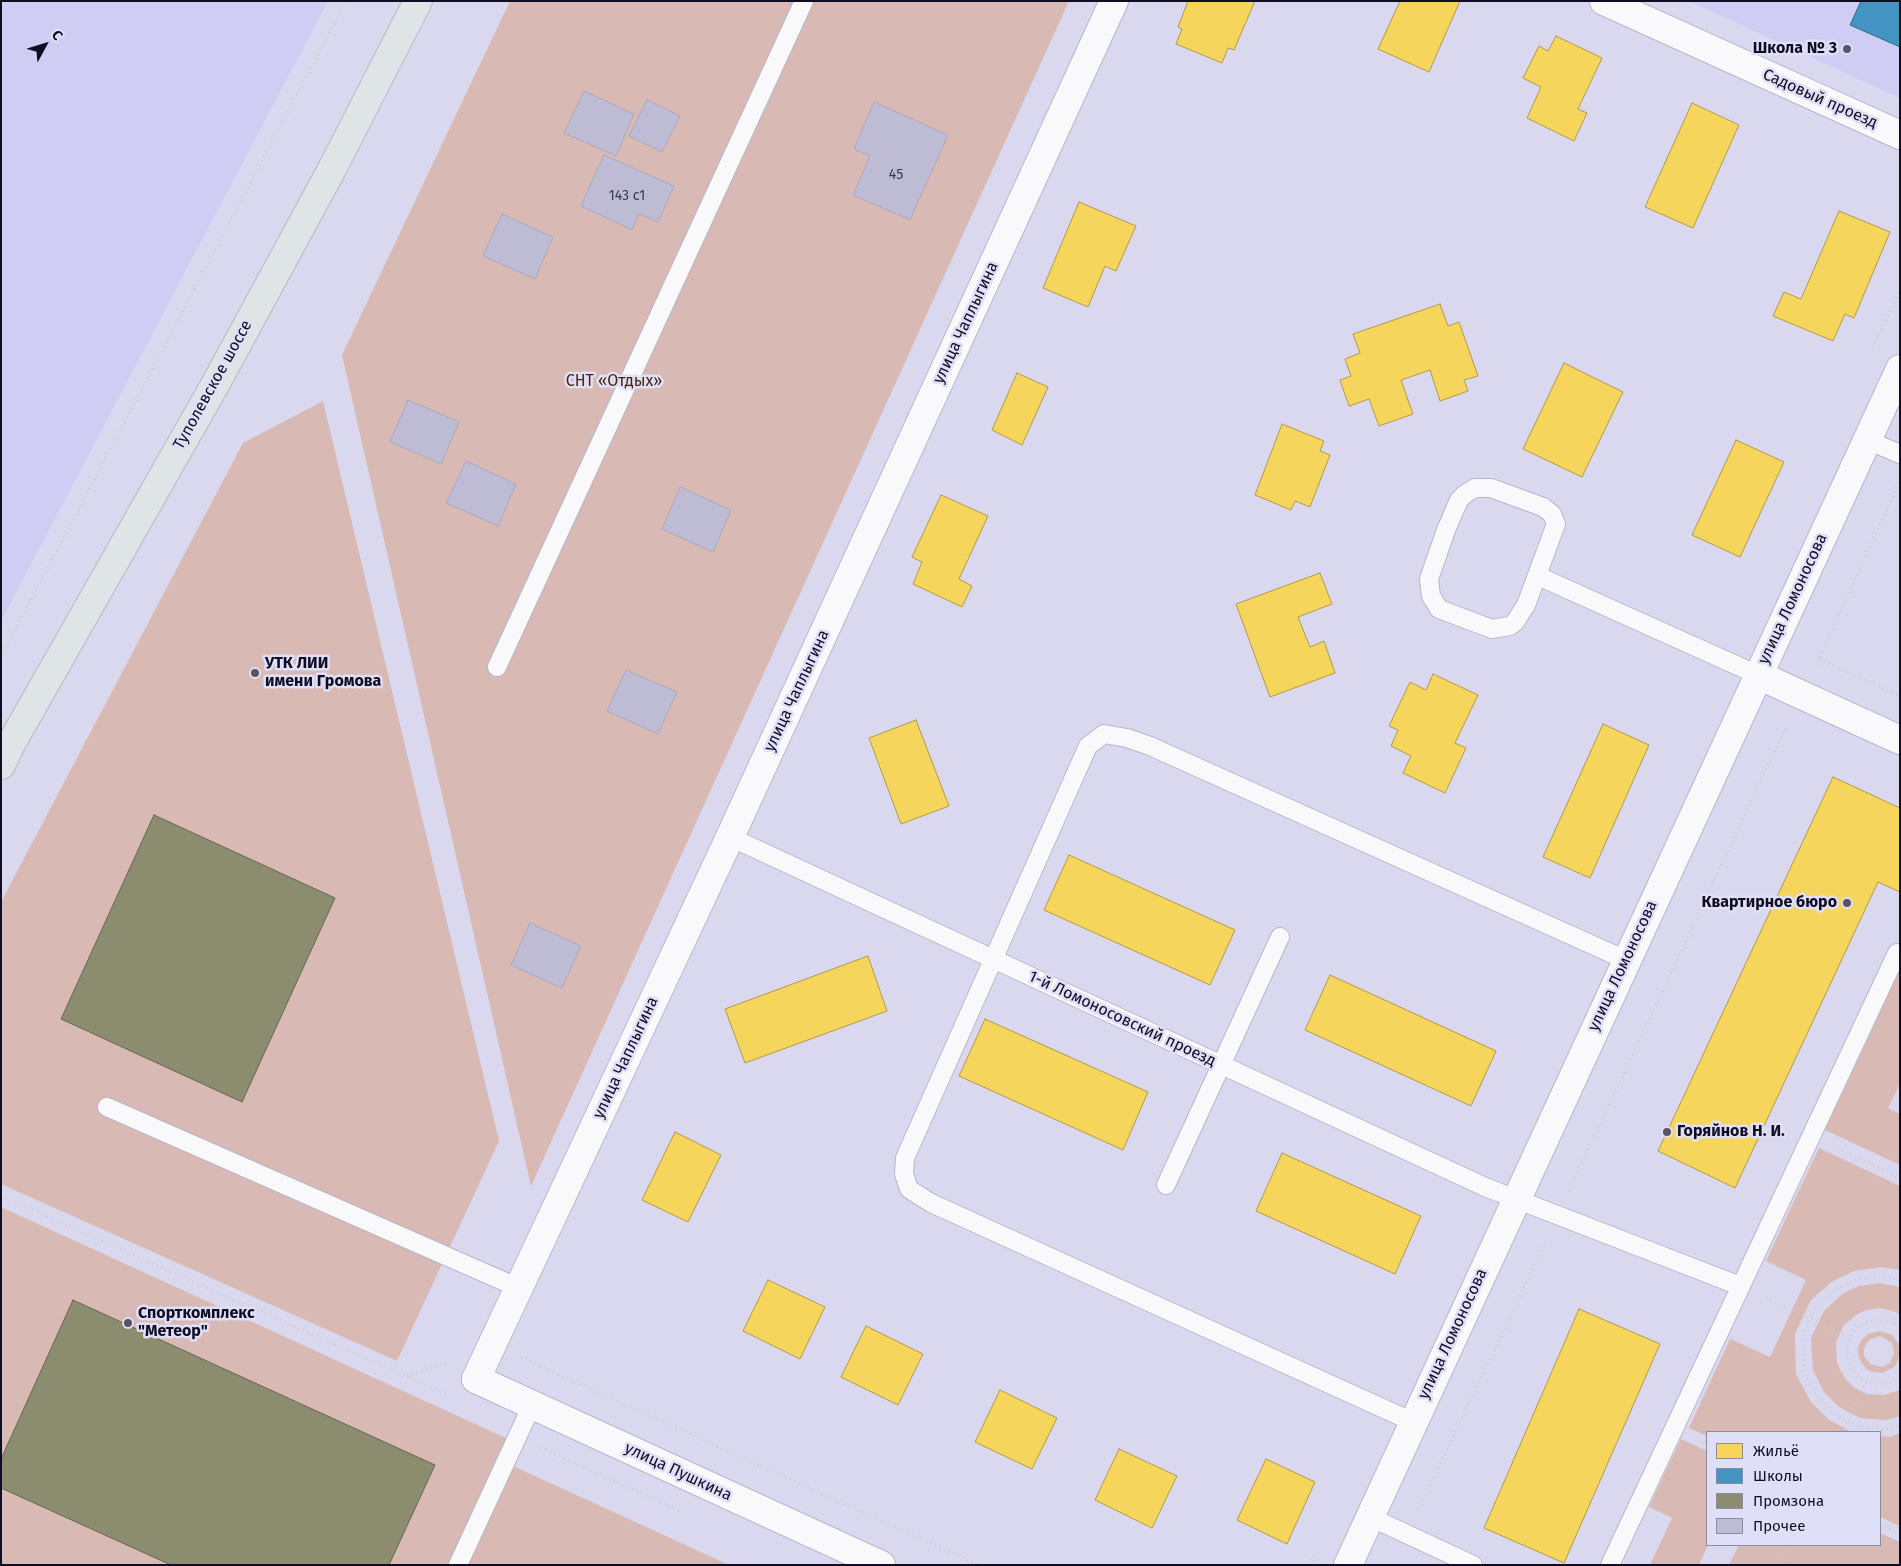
<!DOCTYPE html>
<html>
<head>
<meta charset="utf-8">
<style>
  body { margin:0 }
  #map { position:relative; width:1901px; height:1566px; overflow:hidden; background:#dad8ee; font-family:"Fira Sans",sans-serif }
  canvas { display:block }
  .frame { position:absolute; inset:0; border:2px solid #100d22; pointer-events:none }
  .legend { position:absolute; left:1706px; top:1431px; width:175px; height:115px; box-sizing:border-box; background:#e0dff8; border:1px solid #8d8ba2; margin:0; padding:6px 9px; list-style:none; font-size:15px; color:#100d22 }
  .legend li { display:flex; align-items:center; gap:10px; height:25px }
  .legend b { width:25px; border:1px solid #8d8ba2 }
  .north { position:absolute; left:20px; top:20px; width:50px; height:50px; -webkit-text-stroke:4px #e0dff8; paint-order:stroke; rotate:51deg; font-size:14px; font-weight:700; line-height:20px; text-align:center; color:#100d22 }
  .north::after { content:''; display:block; margin:auto; width:18px; height:22px; background:#100d22; clip-path:polygon(50% 0,100% 100%,50% 72%,0 100%) }
</style>
</head>
<body>
<div id="map">
<canvas width="1901" height="1566"></canvas>
<div class="frame"></div>
<ul class="legend">
<li><b style="height:14px;background:#f6d55c"></b>Жильё</li>
<li><b style="height:14px;background:#4393c3"></b>Школы</li>
<li><b style="height:14px;background:#8c8c6e"></b>Промзона</li>
<li><b style="height:14px;background:#bebcd5"></b>Прочее</li>
</ul>
<div class="north">С</div>
</div>
<script>
const ctx = document.querySelector('canvas').getContext('2d');
ctx.lineJoin = 'round';
function fill(path, color) { ctx.fillStyle = color; ctx.fill(path, 'evenodd'); }
const poly = rows => new Path2D(rows.map(r => 'M' + r).join(''));
function strokePath(path, color, width, dash) { ctx.strokeStyle = color; ctx.lineWidth = width; ctx.lineCap = dash ? 'butt' : 'round'; ctx.setLineDash(dash || []); ctx.stroke(path); }
function label(font, color, halo, rows, align = 'center') {
  ctx.font = font + ' "Fira Sans",sans-serif'; ctx.lineWidth = 5; ctx.setLineDash([]); ctx.textBaseline = 'middle'; ctx.strokeStyle = halo; ctx.fillStyle = color; for (const [text, x, y, turn = 0] of rows) {
    ctx.save(); ctx.translate(x, y); ctx.rotate((+turn || 0) * Math.PI / 180); ctx.textAlign = isNaN(turn) ? turn : align; if (halo) ctx.strokeText(text, 0, 0); ctx.fillText(text, 0, 0); ctx.restore();
  }
}
const built = poly([
  [1,1,328,1,1,621],
  [1689,1,1900,1,1900,98]
]);
const green = poly([
  [510,1,1069,1,531,1186,342,355],
  [323,401,499,1141,397,1361,1,1184,1,902,243,443],
  [1900,969,1900,1084,1888,1108,1900,1114,1900,1165,1825,1130],
  [1819,1148,1900,1186,1900,1270,1881,1267,1854,1271,1833,1281,1811,1300,1795,1334,1796,1374,1811,1402,1829,1420,1852,1432,1707,1432,1707,1436,1689,1428,1730,1339,1770,1357,1806,1280,1766,1261],
  [1,1207,508,1439,500,1460,729,1565,1,1565],
  [1880,1283,1900,1287,1900,1314,1893,1311,1880,1308,1866,1310,1856,1315,1844,1325,1836,1342,1837,1363,1844,1377,1853,1387,1867,1394,1884,1395,1900,1390,1900,1416,1887,1420,1860,1418,1839,1407,1824,1392,1813,1370,1811,1338,1824,1311,1842,1294,1859,1286],
  [1879,1331,1892,1335,1900,1346,1898,1361,1894,1367,1882,1373,1873,1372,1866,1369,1859,1358,1858,1347,1862,1339,1868,1334],
  [1880,1336,1892,1343,1894,1353,1890,1363,1882,1367,1870,1364,1864,1356,1864,1349,1867,1342,1871,1339],
  [1900,1433,1900,1526,1880,1517,1880,1436,1890,1437],
  [1681,1439,1707,1451,1708,1545,1699,1565,1650,1565,1672,1518,1649,1507],
  [1880,1533,1900,1542,1900,1565,1729,1565,1739,1545,1880,1545]
]);
const homes = poly([
  [1188,1,1255,1,1234,50,1228,48,1222,63,1176,44,1182,29,1178,27,1188,1],
  [1400,1,1460,1,1429,72,1378,49,1400,1],
  [1556,36,1602,58,1578,109,1587,113,1574,141,1527,118,1541,87,1523,78,1539,46,1548,51,1556,36],
  [1692,103,1739,125,1693,228,1645,207,1692,103],
  [1079,202,1136,226,1116,271,1105,266,1088,307,1043,288,1079,202],
  [1839,211,1890,232,1854,318,1845,314,1833,341,1773,316,1784,292,1801,299,1839,211],
  [1440,304,1448,326,1459,322,1478,376,1464,380,1468,391,1440,401,1430,370,1401,380,1413,414,1379,426,1369,399,1349,406,1340,380,1351,376,1345,359,1360,353,1353,334,1440,304],
  [1564,363,1623,392,1582,477,1523,449,1564,363],
  [1017,373,1048,387,1022,445,992,430,1017,373],
  [1282,424,1324,441,1320,451,1330,455,1310,507,1295,501,1291,510,1255,495,1282,424],
  [1736,440,1784,462,1740,557,1692,535,1736,440],
  [941,495,988,516,959,579,972,586,962,607,913,584,922,562,912,557,941,495],
  [1320,573,1332,604,1298,617,1310,647,1324,641,1335,673,1270,697,1236,604,1320,573],
  [1433,674,1478,695,1455,743,1466,748,1445,793,1403,773,1411,756,1391,746,1398,730,1389,726,1410,682,1426,690,1433,674],
  [916,720,949,806,901,824,869,738,916,720],
  [1603,724,1649,745,1590,878,1543,857,1603,724],
  [1833,777,1900,808,1900,892,1878,882,1735,1188,1658,1151,1833,777],
  [1069,855,1235,930,1210,985,1044,910,1069,855],
  [868,956,887,1011,745,1063,725,1009,868,956],
  [1330,975,1496,1051,1471,1106,1305,1030,1330,975],
  [985,1019,1148,1092,1123,1150,959,1076,985,1019],
  [675,1132,721,1155,688,1222,642,1200,675,1132],
  [1282,1153,1421,1216,1395,1274,1256,1211,1282,1153],
  [768,1280,825,1307,800,1359,743,1331,768,1280],
  [1579,1309,1660,1344,1564,1563,1484,1528,1579,1309],
  [866,1326,923,1354,898,1405,841,1377,866,1326],
  [1000,1390,1057,1418,1032,1469,975,1442,1000,1390],
  [1119,1449,1177,1476,1152,1528,1095,1500,1119,1449],
  [1266,1459,1315,1482,1287,1544,1237,1520,1266,1459]
]);
const schools = poly([
  [1861,1,1900,1,1900,47,1850,25,1861,1]
]);
const industry = poly([
  [154,815,335,898,242,1102,61,1019,154,815],
  [73,1300,435,1465,389,1565,171,1565,1,1488,1,1459,73,1300]
]);
const building = poly([
  [584,91,634,114,616,156,564,133,584,91],
  [647,100,680,116,662,152,629,136,647,100],
  [874,102,948,135,910,220,853,195,870,156,854,149,874,102],
  [604,155,674,186,658,222,639,214,632,230,581,206,604,155],
  [502,214,553,237,535,279,483,256,502,214],
  [408,400,459,422,441,464,390,442,408,400],
  [466,461,516,484,498,526,446,503,466,461],
  [680,487,731,510,713,552,662,529,680,487],
  [626,670,677,692,658,734,607,711,626,670],
  [530,923,581,946,562,988,511,965,530,923]
]);
const path = poly([
  [1873,348,1900,290],
  [1,657,346,1],
  [1819,659,1900,696],
  [1816,666,1899,482],
  [1837,1148,1900,1178],
  [1569,1191,1787,725],
  [1,1196,446,1394],
  [1900,1279,1881,1275,1857,1279,1837,1288,1817,1305,1803,1336,1804,1372,1818,1397,1834,1414,1858,1426,1889,1429,1900,1425],
  [1766,1298,1851,1338],
  [1893,1323,1900,1309],
  [1900,1327,1889,1321,1880,1320,1869,1321,1862,1325,1853,1332,1847,1345,1848,1361,1853,1371,1860,1378,1870,1383,1883,1384,1894,1380,1900,1376],
  [521,1357,978,1565],
  [407,1376,446,1363],
  [1842,1432,1866,1381],
  [1699,1440,1707,1443],
  [541,1448,681,1512],
  [1419,1509,1547,1239],
  [1880,1525,1900,1534],
  [1895,1532,1900,1522],
  [1310,1565,1315,1554],
  [1782,1565,1791,1545]
]);
const service = poly([
  [1867,440,1900,454],
  [1475,488,1491,488,1543,507,1552,514,1556,524,1526,605,1515,622,1510,626,1492,629,1439,609,1431,596,1429,579,1446,530,1459,500,1465,494,1475,488],
  [1538,576,1758,675],
  [497,667,804,1],
  [730,837,1485,1187,1740,1286],
  [107,1107,519,1288],
  [1166,1185,1280,937],
  [1413,1422,931,1203,909,1189,904,1174,905,1158,1088,746,1104,734,1127,738,1150,746,1626,960],
  [1370,1517,1473,1565],
  [458,1565,532,1405],
  [1610,1565,1897,953,1900,954]
]);
const minor = poly([
  [1604,1,1900,135],
  [1758,675,1900,740],
  [476,1379,730,837,1114,1],
  [1348,1565,1900,369]
]);
const tertiary = poly([
  [476,1379,881,1565]
]);
const primary = poly([
  [1,765,12,742,216,383,332,169,418,1]
]);
const markers = [
  [1847,49,5,"#575469"],
  [255,673,5,"#575469"],
  [1847,903,5,"#575469"],
  [1667,1132,5,"#575469"],
  [128,1323,5,"#575469"]
];
const numberNames = [
  ["45",896,175],
  ["143 с1",627,196]
];
const poiNames = [
  ["Школа № 3",1837,49,"right"],
  ["УТК ЛИИ",265,664],
  ["имени Громова",265,682],
  ["Квартирное бюро",1837,903,"right"],
  ["Горяйнов Н. И.",1677,1132],
  ["Спорткомплекс",138,1314],
  ["\"Метеор\"",138,1332]
];
const streetNames = [
  ["Садовый проезд",1820,99,24],
  ["улица Чаплыгина",966,323,-65],
  ["Туполевское шоссе",213,385,-61],
  ["улица Ломоносова",1793,599,-65],
  ["улица Чаплыгина",797,691,-65],
  ["улица Ломоносова",1623,966,-65],
  ["1-й Ломоносовский проезд",1122,1019,25],
  ["улица Чаплыгина",626,1058,-65],
  ["улица Ломоносова",1453,1334,-65],
  ["улица Пушкина",678,1472,25]
];
const parkNames = [
  ["СНТ «Отдых»",614,382]
];
fill(built, '#d0cdf5');
fill(green, '#d8b9b3');
fill(homes, '#f6d55c');
strokePath(homes, '#b1994b', 1);
fill(schools, '#4393c3');
strokePath(schools, '#346b93', 1);
fill(industry, '#8c8c6e');
strokePath(industry, '#676657', 1);
fill(building, '#bebcd5');
strokePath(building, '#aaa8bc', 1);
strokePath(service, '#b8b6cc', 20);
strokePath(minor, '#b8b6cc', 30);
strokePath(tertiary, '#b8b6cc', 30);
strokePath(primary, '#b9b7c4', 30);
strokePath(path, '#cccbd2', 3, [1, 4]);
strokePath(service, '#f9f9fc', 18);
strokePath(minor, '#f9f9fc', 28);
strokePath(tertiary, '#f9f9fc', 28);
strokePath(primary, '#dfe4e6', 28);
for (const [x, y, r, color] of markers) { const dot = new Path2D(); dot.arc(x, y, r, 0, 2 * Math.PI); ctx.fillStyle = color; ctx.fill(dot); strokePath(dot, '#e0dff8', 2); }
label('14px', '#3c394f', null, numberNames);
label('bold 16px', '#100d22', '#e0dff8', poiNames, 'left');
label('16px', '#100d22', '#e0dff8', streetNames);
label('16px', '#472512', '#e0dff8', parkNames);
</script>
</body>
</html>
